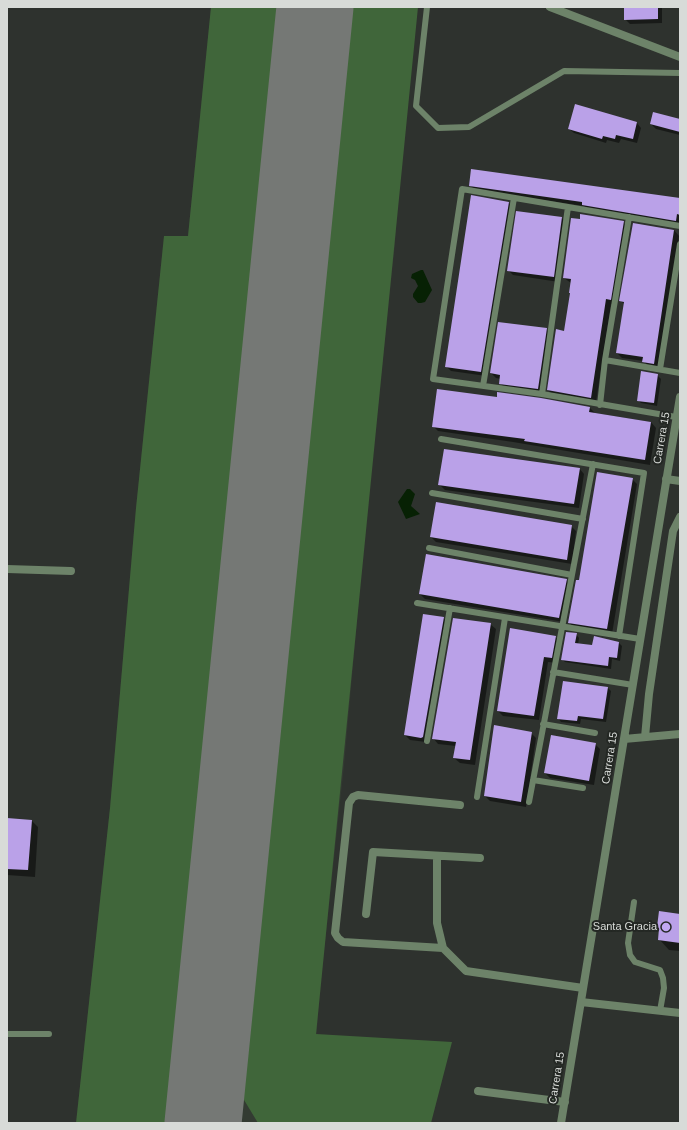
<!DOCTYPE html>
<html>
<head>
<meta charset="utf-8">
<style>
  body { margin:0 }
  #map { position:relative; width:687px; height:1130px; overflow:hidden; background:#2e322e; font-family:Helvetica,sans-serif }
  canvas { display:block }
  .frame { position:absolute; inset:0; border:8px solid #d8dbd8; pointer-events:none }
</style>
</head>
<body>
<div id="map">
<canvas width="687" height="1130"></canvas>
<div class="frame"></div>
</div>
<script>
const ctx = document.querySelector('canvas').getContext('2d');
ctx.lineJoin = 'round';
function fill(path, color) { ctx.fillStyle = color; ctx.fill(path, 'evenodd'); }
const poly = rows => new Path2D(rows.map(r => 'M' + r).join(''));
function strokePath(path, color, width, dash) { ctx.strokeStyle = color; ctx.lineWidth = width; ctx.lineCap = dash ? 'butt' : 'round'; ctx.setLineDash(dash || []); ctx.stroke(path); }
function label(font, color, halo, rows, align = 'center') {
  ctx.font = font + ' Helvetica,sans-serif'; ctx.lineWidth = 4; ctx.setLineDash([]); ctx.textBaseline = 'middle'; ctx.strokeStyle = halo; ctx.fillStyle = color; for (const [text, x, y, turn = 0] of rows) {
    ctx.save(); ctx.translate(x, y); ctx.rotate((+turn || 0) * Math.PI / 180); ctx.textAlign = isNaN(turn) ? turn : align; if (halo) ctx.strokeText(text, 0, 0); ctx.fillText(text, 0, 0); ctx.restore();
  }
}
const built = poly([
  [211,7,417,7,401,152,395,243,365,532,344,766,320,989,310,1123,76,1123,110,808,136,508,164,236,188,236]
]);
const green = poly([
  [211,7,278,7,171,1123,76,1123,110,808,136,508,164,236,188,236],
  [342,7,418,7,316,1034,452,1042,431,1123,258,1123,235,1085]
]);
const water = poly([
  [421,270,423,270,432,290,425,302,421,303,418,303,413,297,413,294,418,286,415,280,411,278,412,274],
  [407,489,410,489,415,494,411,506,420,514,406,519,398,502]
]);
const shadow = poly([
  [625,7,662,7,662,23,630,24,625,19],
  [680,118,680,135,656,129,651,124,680,120],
  [637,123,641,128,637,143,621,139,619,143,607,140,606,143,574,133,569,129],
  [470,185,680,199,680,225,588,210,584,206,475,190],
  [508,202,513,208,486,376,451,371,446,366],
  [562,218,567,223,559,282,513,275,508,270],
  [580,220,623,222,628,227,615,304,611,304,596,402,553,395,548,390,565,332,571,283,564,278],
  [674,230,679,236,659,368,649,367,644,361,622,358,617,353,625,305,621,301],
  [546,329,551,334,543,394,505,388,500,383,501,379,496,378,491,373],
  [657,375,661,379,657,406,641,403,638,400],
  [498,399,590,408,595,413,651,422,656,428,650,465,513,442,438,431,433,426],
  [579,468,584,474,579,508,445,490,440,485],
  [632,479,637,484,612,634,574,628,569,622,579,581],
  [571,526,576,531,572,564,436,542,431,537],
  [566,580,571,585,564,622,425,599,420,594],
  [443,618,449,623,426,742,410,740,405,735],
  [490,624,496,629,475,765,460,763,454,758,456,746,438,744,433,738],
  [576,634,579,638,578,645,593,647,594,637,619,643,622,646,620,661,612,659,611,669,565,662,562,659],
  [555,637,561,642,557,663,548,662,539,720,503,716,498,711],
  [608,688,611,691,606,722,581,719,580,724,561,722,558,718],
  [531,733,536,738,526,807,490,801,485,796],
  [595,744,600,749,594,785,550,778,545,773],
  [7,819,32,821,38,827,35,877,7,875],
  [680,915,680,951,669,950,659,939,660,929,658,927]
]);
const runway = poly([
  [203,1123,315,7]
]);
const building = poly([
  [624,7,658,7,658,19,624,20],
  [575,104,637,122,633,139,616,135,615,139,603,136,602,139,568,129],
  [653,112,680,119,680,132,650,124],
  [471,169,680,198,680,215,677,214,676,221,582,205,582,202,469,186],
  [471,195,509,202,481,372,445,367],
  [516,211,562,217,554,277,507,271],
  [580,214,624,221,611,300,606,299,591,398,547,390,556,329,564,331,570,293,569,293,571,279,563,278,571,218,580,219],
  [633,223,674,230,654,364,642,362,643,357,616,353,624,302,619,301],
  [498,322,547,328,538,389,499,384,500,375,490,373],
  [641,371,658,374,654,403,637,401],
  [437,389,497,397,497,392,541,398,590,407,589,412,651,422,645,460,524,441,525,439,432,427],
  [444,449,580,468,574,504,438,485],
  [597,472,633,478,607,629,568,623,576,580,579,580],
  [436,502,572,525,567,560,430,537],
  [426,554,567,579,559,618,419,594],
  [423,614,444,617,423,737,421,738,404,735],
  [453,618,491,623,470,760,453,758,456,742,432,739],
  [510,628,556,636,552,658,544,657,534,716,497,711],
  [566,632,577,633,575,643,592,645,594,636,619,642,617,658,609,657,608,666,561,660],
  [563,681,608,687,603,719,578,716,577,721,557,719],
  [494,725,532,732,521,802,484,796],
  [551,735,596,743,589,781,544,773],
  [7,818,32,820,28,870,7,869],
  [659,911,680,914,680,943,658,940,659,928,657,927]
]);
const service = poly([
  [427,7,416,106,438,128,469,127,564,71,680,73],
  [605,360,680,373],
  [660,369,680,244],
  [483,386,514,198],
  [542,394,568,207],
  [600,405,605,360,629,217],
  [676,417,542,394,433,379,462,189,680,226],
  [441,439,644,473,619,636],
  [432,493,583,519],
  [429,548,572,575],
  [417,603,640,639],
  [553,672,633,685],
  [543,724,595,733],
  [427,741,450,608],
  [533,780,583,788],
  [477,797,505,618],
  [529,802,593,464],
  [634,902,628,943,630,955,635,962,660,970,663,978,664,988,660,1011],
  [7,1034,49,1034]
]);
const minor = poly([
  [550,7,680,57],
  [666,479,680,481],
  [7,569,71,571],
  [645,737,649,694,673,531,680,517],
  [624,739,680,734],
  [437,857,437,923,443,948,466,971,583,988],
  [366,914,373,852,480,858],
  [443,948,343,942,338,938,335,933,349,803,353,797,358,795,460,805],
  [581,1002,680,1013],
  [478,1091,565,1102],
  [561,1123,680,397]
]);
const markers = [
  [666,927,5,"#c2a8f3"]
];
const streetNames = [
  ["Carrera 15",662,438,-80],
  ["Carrera 15",610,758,-81],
  ["Carrera 15",557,1078,-81]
];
const poiNames = [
  ["Santa Gracia",657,927]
];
fill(built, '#333b32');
fill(green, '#40663a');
fill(water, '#072104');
fill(shadow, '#0007');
strokePath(runway, '#757875', 77);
fill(building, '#baa1e8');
strokePath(service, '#6d8369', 6);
strokePath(minor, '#6d8369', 8);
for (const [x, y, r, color] of markers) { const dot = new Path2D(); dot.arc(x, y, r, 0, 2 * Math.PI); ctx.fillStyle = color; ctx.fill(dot); strokePath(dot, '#242824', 1.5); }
label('11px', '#d8dbd8', '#242824', streetNames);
label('11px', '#d8dbd8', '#242824', poiNames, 'right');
</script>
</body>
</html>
